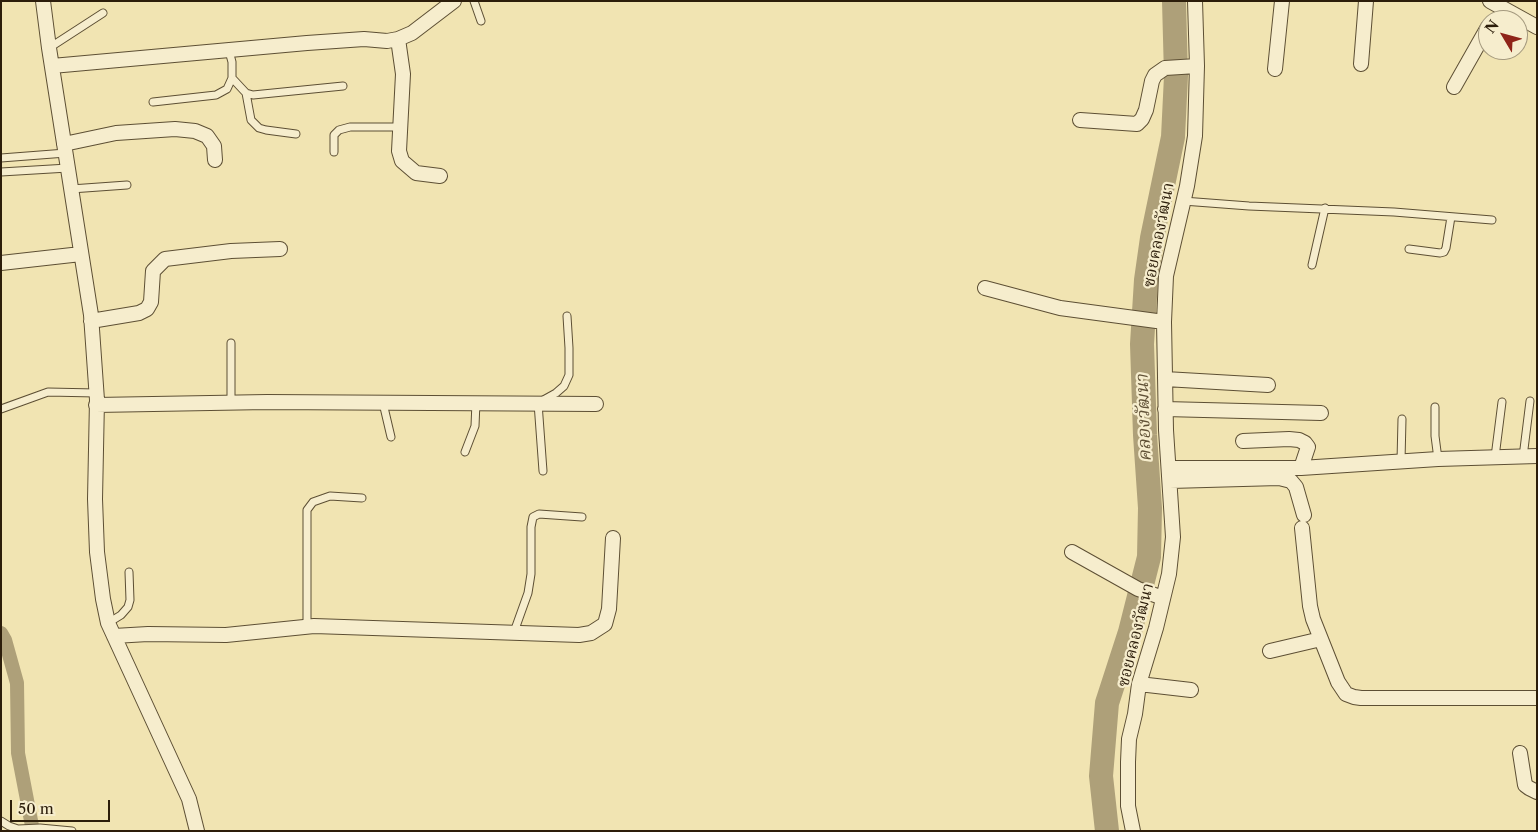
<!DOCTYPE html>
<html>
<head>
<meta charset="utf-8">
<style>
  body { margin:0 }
  #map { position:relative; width:1538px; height:832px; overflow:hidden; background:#f1e4b2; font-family:"Libre Caslon Text",serif }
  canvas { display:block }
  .frame { position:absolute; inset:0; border:2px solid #2c1d0a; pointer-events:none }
  .north { position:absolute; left:1478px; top:10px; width:50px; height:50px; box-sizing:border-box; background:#f6edcd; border:1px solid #a59a7f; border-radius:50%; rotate:307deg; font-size:14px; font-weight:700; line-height:20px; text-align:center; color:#2c1d0a }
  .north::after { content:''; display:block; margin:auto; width:18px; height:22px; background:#8f2418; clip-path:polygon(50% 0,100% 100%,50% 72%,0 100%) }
  .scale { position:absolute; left:10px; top:800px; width:100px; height:22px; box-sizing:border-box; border:2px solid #2c1d0a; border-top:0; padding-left:6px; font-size:15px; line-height:18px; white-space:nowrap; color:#2c1d0a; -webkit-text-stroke:4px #f6edcd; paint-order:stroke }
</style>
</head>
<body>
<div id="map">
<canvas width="1538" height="832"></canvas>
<div class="frame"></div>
<div class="north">N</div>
<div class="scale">50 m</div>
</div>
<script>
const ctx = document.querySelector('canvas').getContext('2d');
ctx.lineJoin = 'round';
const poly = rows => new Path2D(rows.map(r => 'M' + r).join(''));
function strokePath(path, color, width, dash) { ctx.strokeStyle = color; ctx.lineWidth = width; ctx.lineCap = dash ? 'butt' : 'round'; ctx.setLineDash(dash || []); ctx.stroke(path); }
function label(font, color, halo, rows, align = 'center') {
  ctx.font = font + ' "Libre Caslon Text","Noto Serif Thai",serif'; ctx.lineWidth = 4.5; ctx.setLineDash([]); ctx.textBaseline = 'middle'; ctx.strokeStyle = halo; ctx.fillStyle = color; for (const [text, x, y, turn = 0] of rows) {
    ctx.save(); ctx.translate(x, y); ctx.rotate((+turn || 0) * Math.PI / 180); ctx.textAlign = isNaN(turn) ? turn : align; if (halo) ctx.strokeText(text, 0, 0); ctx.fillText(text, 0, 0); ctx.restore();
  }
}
const canal = poly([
  [1,633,5,640,17,683,18,753,33,831]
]);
const river = poly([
  [1107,831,1101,776,1107,703,1130,632,1149,557,1150,508,1145,435,1142,344,1146,280,1152,238,1173,137,1176,76,1174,1]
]);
const lane = poly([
  [474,1,481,21],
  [49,48,103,13],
  [232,78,246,93,253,95,343,86],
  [246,93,251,120,259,128,266,130,296,134],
  [153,102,216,95,227,89,232,78,232,62,229,51],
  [334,152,334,135,339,130,350,127,399,127],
  [1,158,66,153],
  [1,172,68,168],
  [71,189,127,185],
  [1183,201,1249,206,1394,212,1492,220],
  [1409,249,1440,253,1444,252,1446,248,1451,217],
  [1312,265,1325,208],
  [231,402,231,343],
  [383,403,391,437],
  [1435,407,1435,436,1438,459],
  [1,409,48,392,96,393],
  [465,452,475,426,476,402],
  [1495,457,1502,402],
  [1523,457,1530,401],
  [1401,461,1402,419],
  [543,471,538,403,556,393,564,386,569,375,569,348,567,316],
  [108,623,121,615,128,607,130,600,129,572],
  [307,627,307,510,313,502,330,496,362,498],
  [514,632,528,593,531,574,531,527,533,517,539,514,582,517],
  [1,821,9,826,18,829,40,828,72,831]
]);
const street = poly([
  [43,1,49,48,91,315,97,400,95,499,97,552,103,599,108,623,189,799,197,831],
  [1490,1,1537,27],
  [398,39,403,74,399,151,402,161,416,173,440,176],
  [1361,64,1366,1],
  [52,66,307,43,364,39,387,41,398,39,412,33,454,1],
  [1275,69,1282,1],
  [1454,87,1488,27],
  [1080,120,1137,124,1142,119,1146,110,1152,81,1155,75,1165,68,1197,66],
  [64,144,116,133,175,129,195,131,207,136,214,146,215,160],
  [1,263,81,254],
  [985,288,1060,308,1164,322],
  [91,321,139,313,147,309,151,302,153,271,165,259,231,251,280,249],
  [1165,379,1268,385],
  [96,405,267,402,596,404],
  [1165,409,1321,413],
  [1243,441,1289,439,1299,440,1305,443,1308,447,1301,468],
  [1169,468,1301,468,1438,459,1537,456],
  [1170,481,1279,478,1291,481,1296,487,1304,515],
  [1302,528,1310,606,1313,619,1338,682,1346,694,1354,697,1361,698,1537,698],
  [1072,552,1138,589,1163,598],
  [114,636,148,634,226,635,314,626,579,635,591,633,605,624,609,609,613,538],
  [1270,651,1321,639],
  [1139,684,1191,690],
  [1520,753,1525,785,1529,788,1537,792],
  [1133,831,1128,806,1128,762,1129,739,1135,714,1139,684,1156,628,1169,574,1173,537,1166,430,1164,322,1166,276,1187,186,1195,136,1197,66,1195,1]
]);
const streetNames = [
  ["ซอยคลองวัฒนา",1159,235,-79],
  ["ซอยคลองวัฒนา",1136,635,-76]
];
const waterNames = [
  ["คลองวัฒนา",1144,418,-92]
];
strokePath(canal, '#aea079', 14);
strokePath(river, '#aea079', 24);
strokePath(lane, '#5d4f34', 9);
strokePath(street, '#5d4f34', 16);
strokePath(lane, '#f6edcd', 7);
strokePath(street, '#f6edcd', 14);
label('16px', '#2c1d0a', '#f6edcd', streetNames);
label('italic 18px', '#605136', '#f6edcd', waterNames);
</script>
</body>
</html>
